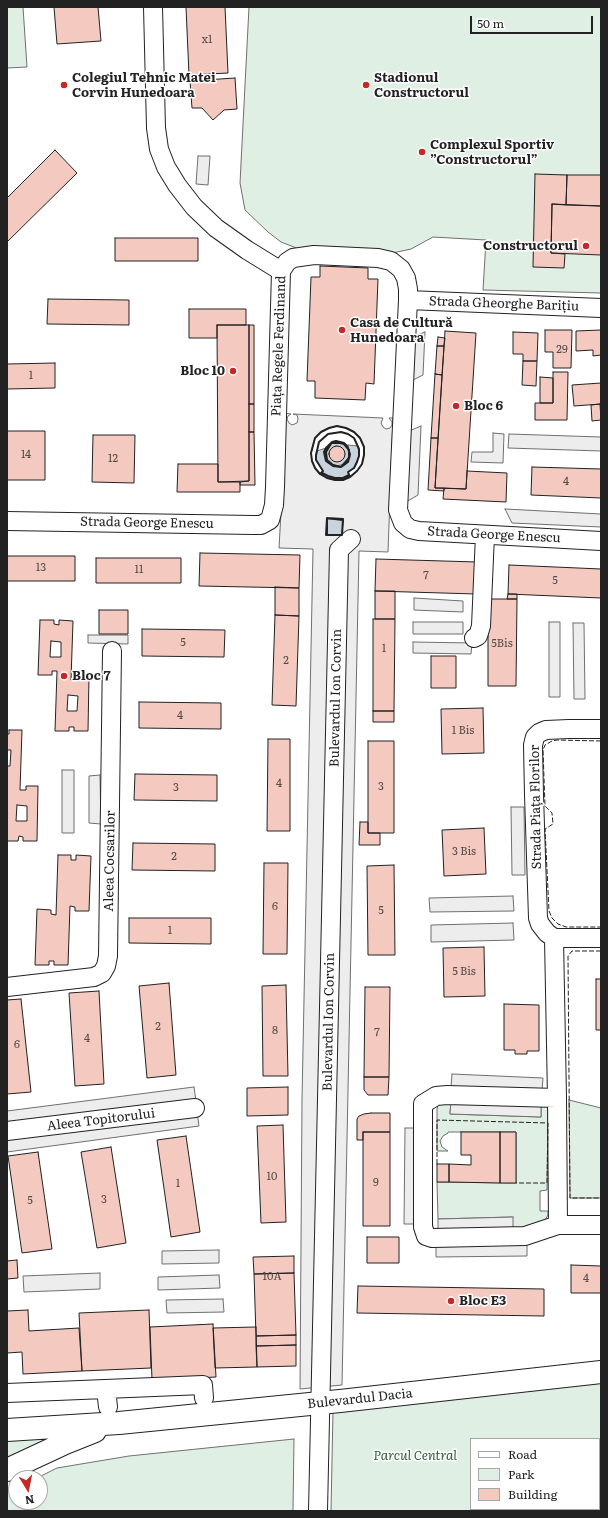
<!DOCTYPE html>
<html>
<head>
<meta charset="utf-8">
<style>
  body { margin:0 }
  #map { position:relative; width:608px; height:1518px; overflow:hidden; background:#fff; font-family:Literata,serif }
  canvas { display:block }
  .frame { position:absolute; inset:0; border:8px solid #222; pointer-events:none }
  .legend { position:absolute; left:470px; top:1438px; width:130px; height:72px; box-sizing:border-box; background:#fff; border:1px solid #a7a7a7; margin:0; padding:5px 7px; list-style:none; font-size:12px; color:#222 }
  .legend li { display:flex; align-items:center; gap:8px; height:20px }
  .legend b { width:20px; border:1px solid #a7a7a7 }
  .north { position:absolute; left:8px; top:1470px; width:40px; height:40px; box-sizing:border-box; background:#fff; border:1px solid #a7a7a7; border-radius:50%; rotate:170deg; font-size:11px; font-weight:700; line-height:16px; text-align:center; color:#222 }
  .north::after { content:''; display:block; margin:auto; width:14px; height:18px; background:#c62828; clip-path:polygon(50% 0,100% 100%,50% 72%,0 100%) }
  .scale { position:absolute; left:470px; top:16px; width:123px; height:18px; box-sizing:border-box; border:2px solid #222; border-top:0; padding-left:5px; font-size:12px; line-height:14px; white-space:nowrap; color:#222; -webkit-text-stroke:3px #fff; paint-order:stroke }
</style>
</head>
<body>
<div id="map">
<canvas width="608" height="1518"></canvas>
<div class="frame"></div>
<ul class="legend">
<li><b style="height:5px;background:#fff"></b>Road</li>
<li><b style="height:11px;background:#e0efe3"></b>Park</li>
<li><b style="height:11px;background:#f3c9c0"></b>Building</li>
</ul>
<div class="north">N</div>
<div class="scale">50 m</div>
</div>
<script>
const ctx = document.querySelector('canvas').getContext('2d');
ctx.lineJoin = 'round';
function fill(path, color) { ctx.fillStyle = color; ctx.fill(path, 'evenodd'); }
const poly = rows => new Path2D(rows.map(r => 'M' + r).join(''));
function strokePath(path, color, width, dash) { ctx.strokeStyle = color; ctx.lineWidth = width; ctx.lineCap = dash ? 'butt' : 'round'; ctx.setLineDash(dash || []); ctx.stroke(path); }
function label(font, color, halo, rows, align = 'center') {
  ctx.font = font + ' Literata,serif'; ctx.lineWidth = 3; ctx.setLineDash([]); ctx.textBaseline = 'middle'; ctx.strokeStyle = halo; ctx.fillStyle = color; for (const [text, x, y, turn = 0] of rows) {
    ctx.save(); ctx.translate(x, y); ctx.rotate((+turn || 0) * Math.PI / 180); ctx.textAlign = isNaN(turn) ? turn : align; if (halo) ctx.strokeText(text, 0, 0); ctx.fillText(text, 0, 0); ctx.restore();
  }
}
const green = poly([
  [7,7,23,7,27,67,7,68,7,7],
  [249,7,601,7,601,293,483,290,486,240,433,237,411,249,388,254,299,249,281,242,268,232,245,210,240,183,249,7],
  [569,1100,601,1108,601,1198,570,1198,569,1100],
  [451,1101,450,1114,541,1117,541,1104,545,1105,548,1108,547,1190,540,1191,540,1211,548,1211,548,1215,545,1220,513,1232,512,1217,438,1219,437,1182,516,1183,516,1132,448,1132,448,1133,443,1136,440,1141,442,1147,448,1151,437,1151,437,1109,438,1105,451,1101],
  [601,1382,601,1511,331,1511,333,1410,601,1382],
  [471,1439,599,1439,599,1509,471,1509,471,1439],
  [58,1434,7,1460,7,1438,58,1434],
  [294,1439,293,1511,7,1511,7,1492,16,1488,16,1502,40,1502,40,1478,37,1478,57,1468,129,1456,294,1439]
]);
const parking = poly([
  [198,156,210,156,208,185,196,184,198,156],
  [425,332,423,375,411,381,413,337,425,332],
  [284,413,291,414,288,416,287,419,289,423,292,425,297,423,298,419,297,415,293,414,383,418,381,423,383,427,386,429,390,428,392,425,392,422,389,418,393,418,388,552,359,551,342,1385,300,1389,302,1099,313,549,279,548,282,494,284,413],
  [337,426,346,428,354,432,360,438,364,447,364,455,362,464,357,471,350,477,343,480,335,480,327,478,320,474,315,468,312,461,311,453,315,438,321,432,329,428,337,426],
  [327,519,343,519,342,535,327,535,327,519],
  [421,426,418,495,406,502,409,431,421,426],
  [493,433,504,434,503,463,471,462,472,452,493,452,493,433],
  [509,434,601,437,601,451,508,448,509,434],
  [505,509,601,514,601,527,512,523,505,509],
  [414,598,463,601,463,612,414,610,414,598],
  [413,622,463,622,463,634,413,634,413,622],
  [549,622,560,622,560,697,549,697,549,622],
  [573,623,584,623,585,699,574,699,573,623],
  [88,635,128,635,128,644,88,643,88,635],
  [413,642,472,643,471,654,413,653,413,642],
  [62,770,74,770,74,833,62,833,62,770],
  [100,775,101,824,89,823,89,776,100,775],
  [511,807,524,807,525,875,512,875,511,807],
  [513,896,514,911,430,912,429,898,513,896],
  [513,923,514,940,431,942,431,925,513,923],
  [452,1074,543,1078,542,1091,451,1087,452,1074],
  [194,1087,196,1101,7,1126,7,1111,194,1087],
  [451,1101,541,1104,541,1117,450,1114,451,1101],
  [197,1112,199,1126,7,1152,7,1138,197,1112],
  [405,1128,417,1128,416,1224,404,1224,405,1128],
  [513,1217,513,1232,438,1233,438,1219,513,1217],
  [527,1243,527,1256,436,1257,436,1244,527,1243],
  [219,1250,219,1263,162,1264,162,1251,219,1250],
  [100,1273,100,1289,24,1292,23,1276,100,1273],
  [219,1275,220,1288,158,1290,158,1277,219,1275],
  [223,1299,224,1312,167,1313,166,1300,223,1299]
]);
const water = poly([
  [336,442,344,444,349,450,349,454,347,461,344,464,337,466,329,463,327,460,326,452,329,445,336,442],
  [336,446,341,447,345,454,343,459,336,461,330,457,329,452,332,448,336,446],
  [348,445,358,446,359,456,354,468,348,472,349,475,343,478,335,478,328,476,322,473,323,471,316,460,317,451,326,448,324,452,326,461,333,466,341,467,345,465,350,458,350,454,348,445],
  [327,519,343,520,342,535,327,535,327,519]
]);
const building = poly([
  [54,7,98,7,101,41,57,44,54,7],
  [186,7,225,7,228,73,189,75,186,7],
  [235,78,237,109,224,110,213,120,202,108,192,108,190,81,235,78],
  [55,150,77,173,7,242,7,198,55,150],
  [535,174,567,175,566,205,552,204,551,253,565,254,564,268,533,267,535,174],
  [567,175,601,175,601,206,566,205,567,175],
  [552,204,601,206,601,255,551,253,552,204],
  [115,238,198,238,198,261,115,261,115,238],
  [320,266,368,268,368,279,378,279,374,384,366,383,365,400,315,398,315,381,307,381,311,277,320,277,320,266],
  [48,299,129,300,129,325,47,324,48,299],
  [189,309,246,309,246,325,217,325,217,338,189,338,189,309],
  [217,325,249,325,249,481,218,482,217,325],
  [249,325,254,325,254,404,249,404,249,325],
  [545,330,572,330,571,368,553,368,553,352,545,352,545,330],
  [601,330,601,355,593,356,593,350,576,351,576,331,601,330],
  [445,331,476,333,466,489,435,488,445,331],
  [513,332,538,333,537,361,523,361,523,354,513,354,513,332],
  [438,337,445,338,444,346,437,346,438,337],
  [437,346,444,346,442,375,435,374,437,346],
  [523,361,537,361,536,386,522,385,523,361],
  [55,363,55,388,7,389,7,364,55,363],
  [553,372,568,372,567,420,535,420,535,403,553,403,553,372],
  [435,374,442,375,438,438,431,438,435,374],
  [540,377,553,378,553,403,540,403,540,377],
  [601,383,601,404,574,406,572,385,601,383],
  [249,404,254,404,254,432,249,432,249,404],
  [600,404,601,420,592,421,591,405,600,404],
  [7,431,45,431,45,480,7,480,7,431],
  [249,432,254,432,255,485,240,485,240,482,249,481,249,432],
  [93,435,135,435,134,483,92,482,93,435],
  [431,438,438,438,435,488,444,488,444,491,428,490,431,438],
  '329 454a8 8 0 1 1 16 0a8 8 0 1 1-16 0Z',
  [178,464,218,464,218,482,240,482,240,492,177,492,178,464],
  [532,467,601,469,601,498,531,495,532,467],
  [467,471,507,473,506,502,443,499,444,488,466,489,467,471],
  [200,553,300,555,299,588,199,586,200,553],
  [7,556,75,556,75,581,7,581,7,556],
  [96,558,181,558,181,583,96,583,96,558],
  [376,559,477,562,476,594,375,591,376,559],
  [509,565,601,569,601,598,508,594,509,565],
  [275,587,299,588,299,616,275,615,275,587],
  [375,591,395,591,395,619,375,619,375,591],
  [508,594,517,594,517,599,507,599,508,594],
  [488,599,517,599,516,686,488,686,488,599],
  [99,610,128,610,128,634,99,634,99,610],
  [275,615,299,616,296,706,272,705,275,615],
  [373,619,395,619,394,711,373,711,373,619],
  [40,620,54,620,54,624,59,625,59,620,73,621,71,680,76,680,76,676,89,676,88,731,74,731,74,727,69,727,69,731,55,731,57,671,52,671,52,675,38,675,40,620],
  [142,629,225,630,224,657,142,656,142,629],
  [51,641,61,642,61,657,50,657,51,641],
  [431,656,456,656,456,688,431,688,431,656],
  [68,695,78,696,77,711,67,711,68,695],
  [139,702,221,703,221,729,139,728,139,702],
  [483,708,484,753,442,754,441,709,483,708],
  [373,711,394,711,394,722,373,722,373,711],
  [9,730,22,730,20,790,26,790,26,786,38,786,37,841,23,841,23,837,19,836,18,841,7,841,7,734,9,734,9,730],
  [268,739,290,739,290,831,267,831,268,739],
  [368,741,394,741,394,833,368,833,368,741],
  [7,750,11,750,10,766,7,766,7,750],
  [135,774,217,775,217,801,134,800,135,774],
  [17,805,27,806,27,821,16,821,17,805],
  [360,822,368,822,368,833,380,833,380,845,359,845,360,822],
  [484,828,486,874,444,876,442,830,484,828],
  [133,843,215,844,215,871,132,870,133,843],
  [58,855,71,855,71,860,76,860,76,855,91,856,89,911,75,911,75,907,70,906,68,965,54,965,54,961,49,961,49,965,35,965,37,909,51,910,51,914,56,915,58,855],
  [264,863,288,863,287,954,263,954,264,863],
  [394,865,395,955,368,955,367,866,394,865],
  [129,918,211,918,211,944,129,943,129,918],
  [484,947,485,996,444,997,443,948,484,947],
  [596,979,601,979,601,1030,596,1030,596,979],
  [169,983,176,1075,147,1078,139,986,169,983],
  [286,985,288,1076,263,1076,262,986,286,985],
  [365,987,390,987,389,1077,364,1077,365,987],
  [99,991,104,1084,75,1086,69,993,99,991],
  [21,999,31,1092,7,1094,7,1000,21,999],
  [504,1004,539,1005,539,1051,527,1051,527,1054,515,1054,515,1050,504,1050,504,1004],
  [364,1077,389,1077,388,1095,368,1095,364,1090,364,1077],
  [288,1087,288,1115,247,1116,247,1088,288,1087],
  [371,1113,390,1113,390,1132,363,1132,363,1140,357,1140,357,1119,359,1116,364,1114,371,1113],
  [283,1125,286,1222,261,1223,257,1126,283,1125],
  [363,1132,390,1132,390,1226,363,1226,363,1132],
  [461,1132,500,1132,500,1183,449,1182,449,1164,471,1165,471,1155,461,1155,461,1132],
  [500,1132,516,1132,516,1183,500,1183,500,1132],
  [186,1136,200,1232,171,1237,157,1140,186,1136],
  [111,1147,126,1243,97,1248,81,1152,111,1147],
  [38,1152,52,1249,22,1253,8,1156,38,1152],
  [437,1164,449,1164,449,1182,437,1182,437,1164],
  [367,1237,399,1237,399,1263,367,1263,367,1237],
  [294,1256,294,1273,254,1274,253,1257,294,1256],
  [17,1260,18,1278,7,1279,7,1261,17,1260],
  [571,1265,601,1266,601,1293,571,1293,571,1265],
  [294,1273,296,1335,256,1336,254,1274,294,1273],
  [358,1286,544,1289,544,1316,357,1313,358,1286],
  [28,1310,29,1331,79,1328,82,1371,23,1374,22,1352,7,1353,7,1311,28,1310],
  [149,1310,151,1368,82,1371,79,1313,149,1310],
  [213,1324,216,1377,152,1380,150,1327,213,1324],
  [256,1327,257,1367,215,1368,213,1328,256,1327],
  [296,1335,296,1345,256,1346,256,1336,296,1335],
  [296,1345,296,1366,257,1367,256,1346,296,1345]
]);
const minor = poly([
  [153,7,156,128,159,149,166,167,177,185,194,207,216,228,247,250,281,271],
  [408,300,601,308],
  [7,521,253,525,261,525,270,520,274,505,275,487,281,271,287,262,293,258,314,255,378,258,391,261,401,269,406,278,408,289,408,300,398,510,403,523,410,529,419,531,601,541],
  [474,638,478,636,481,626,485,535],
  [601,729,569,729,546,730,539,733,535,737,533,745,534,795,538,918,540,924,547,933,554,938,601,938],
  [554,938,557,1098,447,1095,436,1096,423,1104,423,1227,426,1236,432,1238,525,1236,558,1225,601,1225],
  [7,987,94,977,102,973,106,966,108,956,112,651],
  [557,1098,558,1225],
  [7,1131,195,1108],
  [106,1389,108,1407],
  [7,1393,203,1385,204,1398],
  [318,1511,339,550,351,539]
]);
const major = poly([
  [7,1430,119,1423,340,1401,601,1372],
  [7,1470,65,1443,95,1431]
]);
const fence = poly([
  [601,741,557,740,552,741,545,745,543,750,545,806,552,813,553,824,545,829,549,911,552,918,558,924,566,927,601,927],
  [601,951,572,951,568,956,570,1198,601,1198],
  [437,1164,437,1120,548,1123,547,1183,516,1183]
]);
const wall = poly([
  [337,426,346,428,354,432,360,438,364,447,364,455,362,464,357,471,350,477,348,472,354,468,357,462,359,456,359,449,354,438,348,434,341,432,328,434,319,442,316,455,316,460,323,471,320,474,315,468,312,461,311,453,315,438,321,432,329,428,337,426],
  [336,441,344,443,347,446,350,454,348,462,341,467,349,458,349,450,344,444,340,443,333,443,332,442,336,441],
  [332,442,326,452,327,460,333,465,341,467,333,466,326,461,324,452,326,448,332,442],
  [322,473,328,476,335,478,343,478,349,475,350,477,343,480,335,480,327,478,320,474,322,473],
  [327,518,343,519,342,535,343,520,327,518],
  [327,518,327,535,342,535,326,535,327,518]
]);
const markers = [
  [64,85,4,"#c62828"],
  [366,85,4,"#c62828"],
  [422,152,4,"#c62828"],
  [586,246,4,"#c62828"],
  [342,330,4,"#c62828"],
  [233,371,4,"#c62828"],
  [456,406,4,"#c62828"],
  [64,676,4,"#c62828"],
  [451,1301,4,"#c62828"]
];
const numberNames = [
  ["x1",207,40],
  ["29",562,350],
  ["1",31,376],
  ["14",26,455],
  ["12",113,459],
  ["4",566,482],
  ["13",41,568],
  ["11",139,570],
  ["7",426,576],
  ["5",555,581],
  ["5",183,643],
  ["5Bis",502,644],
  ["1",384,649],
  ["2",286,661],
  ["4",180,716],
  ["1 Bis",463,731],
  ["4",279,784],
  ["3",381,787],
  ["3",176,788],
  ["3 Bis",464,852],
  ["2",174,857],
  ["6",275,907],
  ["5",381,911],
  ["1",170,931],
  ["5 Bis",464,972],
  ["2",158,1027],
  ["8",275,1031],
  ["7",377,1033],
  ["4",87,1039],
  ["6",17,1045],
  ["10",272,1177],
  ["9",376,1183],
  ["1",178,1184],
  ["3",104,1200],
  ["5",30,1201],
  ["10A",272,1277],
  ["4",586,1279]
];
const poiNames = [
  ["Colegiul Tehnic Matei",72,78],
  ["Corvin Hunedoara",72,93],
  ["Stadionul",374,78],
  ["Constructorul",374,93],
  ["Complexul Sportiv",430,145],
  ["”Constructorul”",430,160],
  ["Constructorul",578,246,"right"],
  ["Casa de Cultură",350,323],
  ["Hunedoara",350,338],
  ["Bloc 10",225,371,"right"],
  ["Bloc 6",464,406],
  ["Bloc 7",72,676],
  ["Bloc E3",459,1301]
];
const streetNames = [
  ["Strada Gheorghe Barițiu",504,304,2],
  ["Piața Regele Ferdinand",279,346,-88],
  ["Strada George Enescu",147,523,1],
  ["Strada George Enescu",494,535,3],
  ["Bulevardul Ion Corvin",336,698,-89],
  ["Strada Piața Florilor",536,807,-91],
  ["Aleea Cocsarilor",110,861,-89],
  ["Bulevardul Ion Corvin",329,1022,-89],
  ["Aleea Topitorului",101,1120,-7],
  ["Bulevardul Dacia",360,1399,-6]
];
const parkNames = [
  ["Parcul Central",415,1456]
];
fill(green, '#e0efe3');
strokePath(green, '#6f6f6f', 1);
fill(parking, '#ededed');
strokePath(parking, '#6f6f6f', 1);
fill(water, '#c7d3dd');
strokePath(water, '#6f6f6f', 1);
fill(building, '#f3c9c0');
strokePath(building, '#222', 1);
strokePath(minor, '#222', 20);
strokePath(major, '#222', 24);
strokePath(minor, '#fff', 18);
strokePath(major, '#fff', 22);
strokePath(fence, '#222', 1, [5, 2]);
strokePath(wall, '#222', 2);
for (const [x, y, r, color] of markers) { const dot = new Path2D(); dot.arc(x, y, r, 0, 2 * Math.PI); ctx.fillStyle = color; ctx.fill(dot); strokePath(dot, '#fff', 1.5); }
label('11px', '#564c4a', null, numberNames);
label('bold 13px', '#222', '#fff', poiNames, 'left');
label('13px', '#222', '#fff', streetNames);
label('italic 13px', '#2f5e38', '#fff', parkNames);
</script>
</body>
</html>
